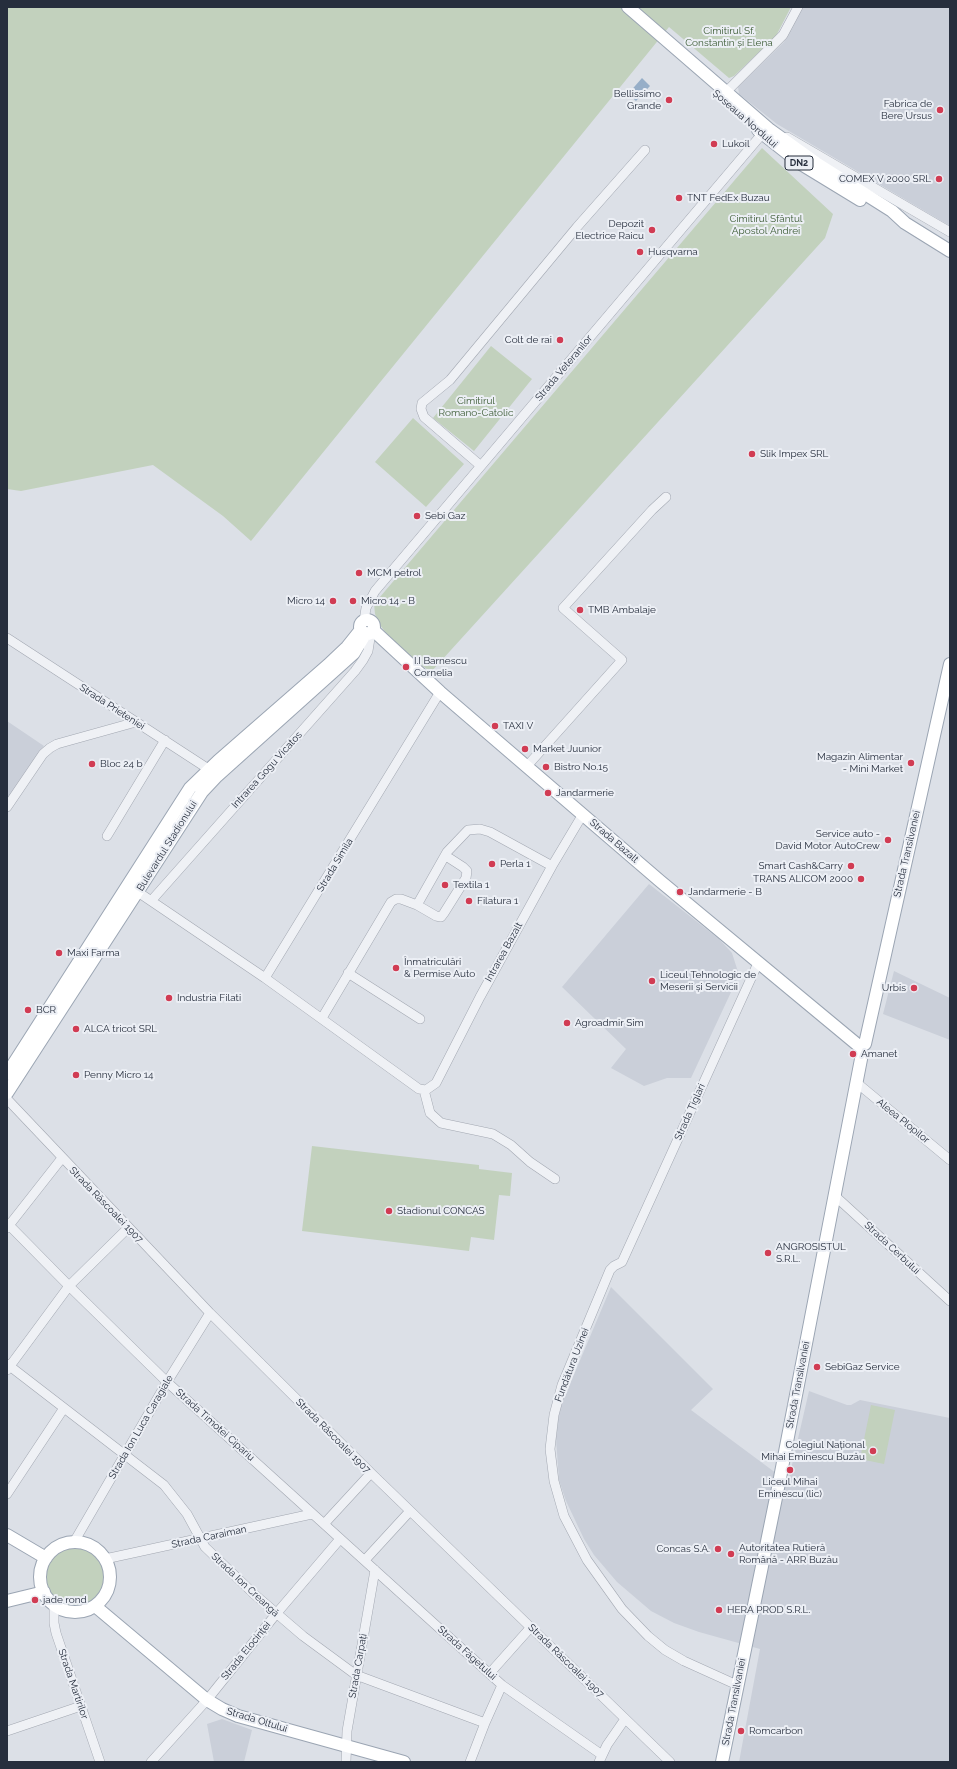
<!DOCTYPE html>
<html>
<head>
<meta charset="utf-8">
<style>
  body { margin:0 }
  #map { position:relative; width:957px; height:1769px; overflow:hidden; background:#dce0e7; font-family:Raleway,sans-serif }
  canvas { display:block }
  .frame { position:absolute; inset:0; border:8px solid #262e3d; pointer-events:none }
</style>
</head>
<body>
<div id="map">
<canvas width="957" height="1769"></canvas>
<div class="frame"></div>
</div>
<script>
const ctx = document.querySelector('canvas').getContext('2d');
ctx.lineJoin = 'round';
function fill(path, color) { ctx.fillStyle = color; ctx.fill(path, 'evenodd'); }
const poly = rows => new Path2D(rows.map(r => 'M' + r).join(''));
function strokePath(path, color, width, dash) { ctx.strokeStyle = color; ctx.lineWidth = width; ctx.lineCap = dash ? 'butt' : 'round'; ctx.setLineDash(dash || []); ctx.stroke(path); }
function label(font, color, halo, rows, align = 'center') {
  ctx.font = font + ' Raleway,sans-serif'; ctx.lineWidth = 4; ctx.setLineDash([]); ctx.textBaseline = 'middle'; ctx.strokeStyle = halo; ctx.fillStyle = color; for (const [text, x, y, turn = 0] of rows) {
    ctx.save(); ctx.translate(x, y); ctx.rotate((+turn || 0) * Math.PI / 180); ctx.textAlign = isNaN(turn) ? turn : align; if (halo) ctx.strokeText(text, 0, 0); ctx.fillText(text, 0, 0); ctx.restore();
  }
}
const built = poly([
  [802,7,950,7,950,226,777,124,739,94,738,87,784,42],
  [7,721,44,746,7,803],
  [649,884,719,939,732,953,739,975,691,1078,667,1078,644,1086,611,1068,626,1049,562,987],
  [894,971,950,998,950,1040,883,1014],
  [611,1287,713,1389,691,1410,788,1482,809,1391,847,1405,851,1405,860,1400,950,1418,950,1762,739,1762,760,1649,699,1632,674,1623,651,1611,617,1582,594,1555,584,1539,566,1501,559,1480,556,1439,559,1410],
  [222,1719,252,1730,244,1762,214,1762,207,1724]
]);
const green = poly([
  [7,7,791,7,776,36,734,76,729,78,669,27,251,541,223,516,153,465,21,491,7,489],
  [762,148,833,214,825,238,431,672,397,648,380,625,375,614,374,604],
  [491,346,532,379,474,451,433,418],
  [413,418,464,464,426,507,375,462],
  [312,1146,479,1165,479,1169,512,1173,510,1196,499,1195,494,1240,471,1237,469,1251,302,1231],
  [871,1405,895,1410,884,1464,860,1459],
  '41 1577a34 34 0 1 1 68 0a34 34 0 1 1-68 0Z'
]);
const water = poly([
  [642,78,650,86,636,101,628,94]
]);
const minor = poly([
  [726,92,783,35,798,7],
  [787,137,950,232],
  [481,466,424,417,421,409,422,403,450,380,577,227,645,150],
  [364,621,366,608,375,591,762,134],
  [7,638,213,772],
  [527,766,622,660,563,608,652,510,666,497],
  [7,807,43,754,50,748,57,744,136,722],
  [107,836,165,740],
  [132,888,265,978,419,1089,426,1090,436,1083,480,997,552,866,583,814],
  [151,901,355,671,363,660,368,651,371,632],
  [417,905,447,852,468,830,480,829,490,832,552,866],
  [348,973,420,1019],
  [265,978,440,692],
  [322,1018,391,902,396,899,401,899,417,905,436,916,441,917,444,913,466,878,467,871,463,867,446,856],
  [857,1083,950,1160],
  [424,1090,430,1113,441,1123,493,1134,511,1145,530,1162,555,1179],
  [7,1099,210,1313,371,1473,670,1762],
  [834,1195,950,1301],
  [7,1223,69,1286,167,1382,502,1685,602,1755],
  [7,1228,62,1158],
  [7,1364,164,1485,187,1514,205,1547,254,1594,303,1636,356,1675,485,1723],
  [7,1370,69,1286,128,1228],
  [7,1494,64,1408],
  [324,1524,371,1473],
  [74,1542,167,1382,210,1313],
  [105,1559,312,1514],
  [365,1560,410,1511],
  [54,1605,54,1623,56,1633,100,1762],
  [490,1673,531,1627],
  [737,1685,684,1661,665,1650,648,1636,622,1609,587,1560,564,1516,554,1481,550,1449,554,1415,562,1385,610,1270,614,1266,622,1262,758,963],
  [7,1731,81,1706],
  [151,1762,207,1700,276,1614,340,1539],
  [346,1762,347,1731,375,1570],
  [470,1762,485,1723,502,1685],
  [599,1762,607,1745,625,1719]
]);
const major = poly([
  [628,7,770,130,816,163,892,211,905,223,950,251],
  [758,130,801,164,860,200],
  '360 627a7 7 0 1 1 14 0a7 7 0 1 1-14 0Z',
  [373,630,440,692,660,881,859,1046],
  [865,1044,950,664],
  [7,1074,190,788,218,761,328,665,347,647,359,632],
  [7,1093,202,792,217,776,354,653,366,633],
  [7,1535,46,1558],
  '40 1577a35 35 0 1 1 70 0a35 35 0 1 1-70 0Z',
  [7,1601,44,1592],
  [95,1606,207,1700,222,1709,238,1716,404,1762],
  [722,1762,779,1483,862,1054]
]);
const markers = [
  [669,100,4,"#d13c53"],
  [940,110,4,"#d13c53"],
  [714,144,4,"#d13c53"],
  [939,179,4,"#d13c53"],
  [679,198,4,"#d13c53"],
  [652,230,4,"#d13c53"],
  [640,252,4,"#d13c53"],
  [560,340,4,"#d13c53"],
  [752,454,4,"#d13c53"],
  [417,516,4,"#d13c53"],
  [359,573,4,"#d13c53"],
  [333,601,4,"#d13c53"],
  [353,601,4,"#d13c53"],
  [580,610,4,"#d13c53"],
  [406,667,4,"#d13c53"],
  [495,726,4,"#d13c53"],
  [525,749,4,"#d13c53"],
  [911,763,4,"#d13c53"],
  [92,764,4,"#d13c53"],
  [546,767,4,"#d13c53"],
  [548,793,4,"#d13c53"],
  [888,840,4,"#d13c53"],
  [492,864,4,"#d13c53"],
  [851,866,4,"#d13c53"],
  [861,879,4,"#d13c53"],
  [445,885,4,"#d13c53"],
  [680,892,4,"#d13c53"],
  [469,901,4,"#d13c53"],
  [59,953,4,"#d13c53"],
  [396,968,4,"#d13c53"],
  [652,981,4,"#d13c53"],
  [914,988,4,"#d13c53"],
  [169,998,4,"#d13c53"],
  [28,1010,4,"#d13c53"],
  [567,1023,4,"#d13c53"],
  [76,1029,4,"#d13c53"],
  [853,1054,4,"#d13c53"],
  [76,1075,4,"#d13c53"],
  [389,1211,4,"#d13c53"],
  [768,1253,4,"#d13c53"],
  [817,1367,4,"#d13c53"],
  [873,1451,4,"#d13c53"],
  [790,1470,4,"#d13c53"],
  [718,1549,4,"#d13c53"],
  [731,1554,4,"#d13c53"],
  [35,1600,4,"#d13c53"],
  [719,1610,4,"#d13c53"],
  [741,1731,4,"#d13c53"]
];
const shields = [
  [799,163,28]
];
const shieldNames = [
  ["DN2",799,163]
];
const parkNames = [
  ["Cimitirul Sf.",729,31],
  ["Constantin și Elena",729,43],
  ["Cimitirul Sfântul",766,219],
  ["Apostol Andrei",766,231],
  ["Cimitirul",476,401],
  ["Romano-Catolic",476,413]
];
const poiNames = [
  ["Bellissimo",661,94,"right"],
  ["Grande",661,106,"right"],
  ["Fabrica de",932,104,"right"],
  ["Bere Ursus",932,116,"right"],
  ["Lukoil",722,144],
  ["COMEX V 2000 SRL",931,179,"right"],
  ["TNT FedEx Buzau",687,198],
  ["Depozit",644,224,"right"],
  ["Electrice Raicu",644,236,"right"],
  ["Husqvarna",648,252],
  ["Colt de rai",552,340,"right"],
  ["Slik Impex SRL",760,454],
  ["Sebi Gaz",425,516],
  ["MCM petrol",367,573],
  ["Micro 14",325,601,"right"],
  ["Micro 14 - B",361,601],
  ["TMB Ambalaje",588,610],
  ["I.I Barnescu",414,661],
  ["Cornelia",414,673],
  ["TAXI V",503,726],
  ["Market Juunior",533,749],
  ["Magazin Alimentar",903,757,"right"],
  ["- Mini Market",903,769,"right"],
  ["Bloc 24 b",100,764],
  ["Bistro No.15",554,767],
  ["Jandarmerie",556,793],
  ["Service auto -",880,834,"right"],
  ["David Motor AutoCrew",880,846,"right"],
  ["Perla 1",500,864],
  ["Smart Cash&Carry",843,866,"right"],
  ["TRANS ALICOM 2000",853,879,"right"],
  ["Textila 1",453,885],
  ["Jandarmerie - B",688,892],
  ["Filatura 1",477,901],
  ["Maxi Farma",67,953],
  ["Înmatriculări",404,962],
  ["& Permise Auto",404,974],
  ["Liceul Tehnologic de",660,975],
  ["Meserii și Servicii",660,987],
  ["Urbis",906,988,"right"],
  ["Industria Filati",177,998],
  ["BCR",36,1010],
  ["Agroadmir Sim",575,1023],
  ["ALCA tricot SRL",84,1029],
  ["Amanet",861,1054],
  ["Penny Micro 14",84,1075],
  ["Stadionul CONCAS",397,1211],
  ["ANGROSISTUL",776,1247],
  ["S.R.L.",776,1259],
  ["SebiGaz Service",825,1367],
  ["Colegiul Național",865,1445,"right"],
  ["Mihai Eminescu Buzău",865,1457,"right"],
  ["Liceul Mihai",790,1482,"center"],
  ["Eminescu (lic)",790,1494,"center"],
  ["Autoritatea Rutieră",739,1548],
  ["Română - ARR Buzău",739,1560],
  ["Concas S.A.",710,1549,"right"],
  ["jade rond",43,1600],
  ["HERA PROD S.R.L.",727,1610],
  ["Romcarbon",749,1731]
];
const streetNames = [
  ["Șoseaua Nordului",745,119,41],
  ["Strada Veteranilor",564,368,-50],
  ["Strada Prieteniei",112,707,33],
  ["Intrarea Gogu Vicatos",267,770,-48],
  ["Strada Bazalt",614,841,41],
  ["Bulevardul Stadionului",167,846,-58],
  ["Strada Transilvaniei",907,854,-77],
  ["Strada Simila",335,865,-59],
  ["Intrarea Bazalt",504,952,-61],
  ["Strada Țiglari",690,1112,-66],
  ["Aleea Plopilor",903,1121,39],
  ["Strada Răscoalei 1907",106,1205,46],
  ["Strada Cerbului",892,1248,43],
  ["Fundătura Uzinei",572,1365,-69],
  ["Strada Transilvaniei",798,1385,-79],
  ["Strada Timotei Cipariu",215,1425,42],
  ["Strada Ion Luca Caragiale",141,1427,-60],
  ["Strada Răscoalei 1907",333,1436,45],
  ["Strada Caraiman",209,1537,-12],
  ["Strada Ion Creangă",245,1585,43],
  ["Strada Elocinței",246,1651,-51],
  ["Strada Făgetului",467,1653,42],
  ["Strada Răscoalei 1907",566,1661,44],
  ["Strada Carpați",358,1666,-80],
  ["Strada Martirilor",73,1684,71],
  ["Strada Transilvaniei",734,1702,-79],
  ["Strada Oltului",257,1720,17]
];
fill(built, '#cacfd9');
fill(green, '#c2d1bd');
fill(water, '#96aec8');
strokePath(minor, '#a2a7b1', 10);
strokePath(major, '#9ba5b3', 14);
strokePath(minor, '#eff1f5', 9);
strokePath(major, '#fff', 12);
for (const [x, y, r, color] of markers) { const dot = new Path2D(); dot.arc(x, y, r, 0, 2 * Math.PI); ctx.fillStyle = color; ctx.fill(dot); strokePath(dot, '#eceff5', 1.5); }
for (const [x, y, w] of shields) { const box = new Path2D(); box.roundRect(x - w / 2, y - 7, w, 14, 3); ctx.fillStyle = '#eceff5'; ctx.fill(box); strokePath(box, '#262e3d', 1); }
label('bold 9px', '#262e3d', null, shieldNames);
label('10px', '#3a5a33', '#eceff5', parkNames);
label('10px', '#262e3d', '#eceff5', poiNames, 'left');
label('10px', '#262e3d', '#eceff5', streetNames);
</script>
</body>
</html>
